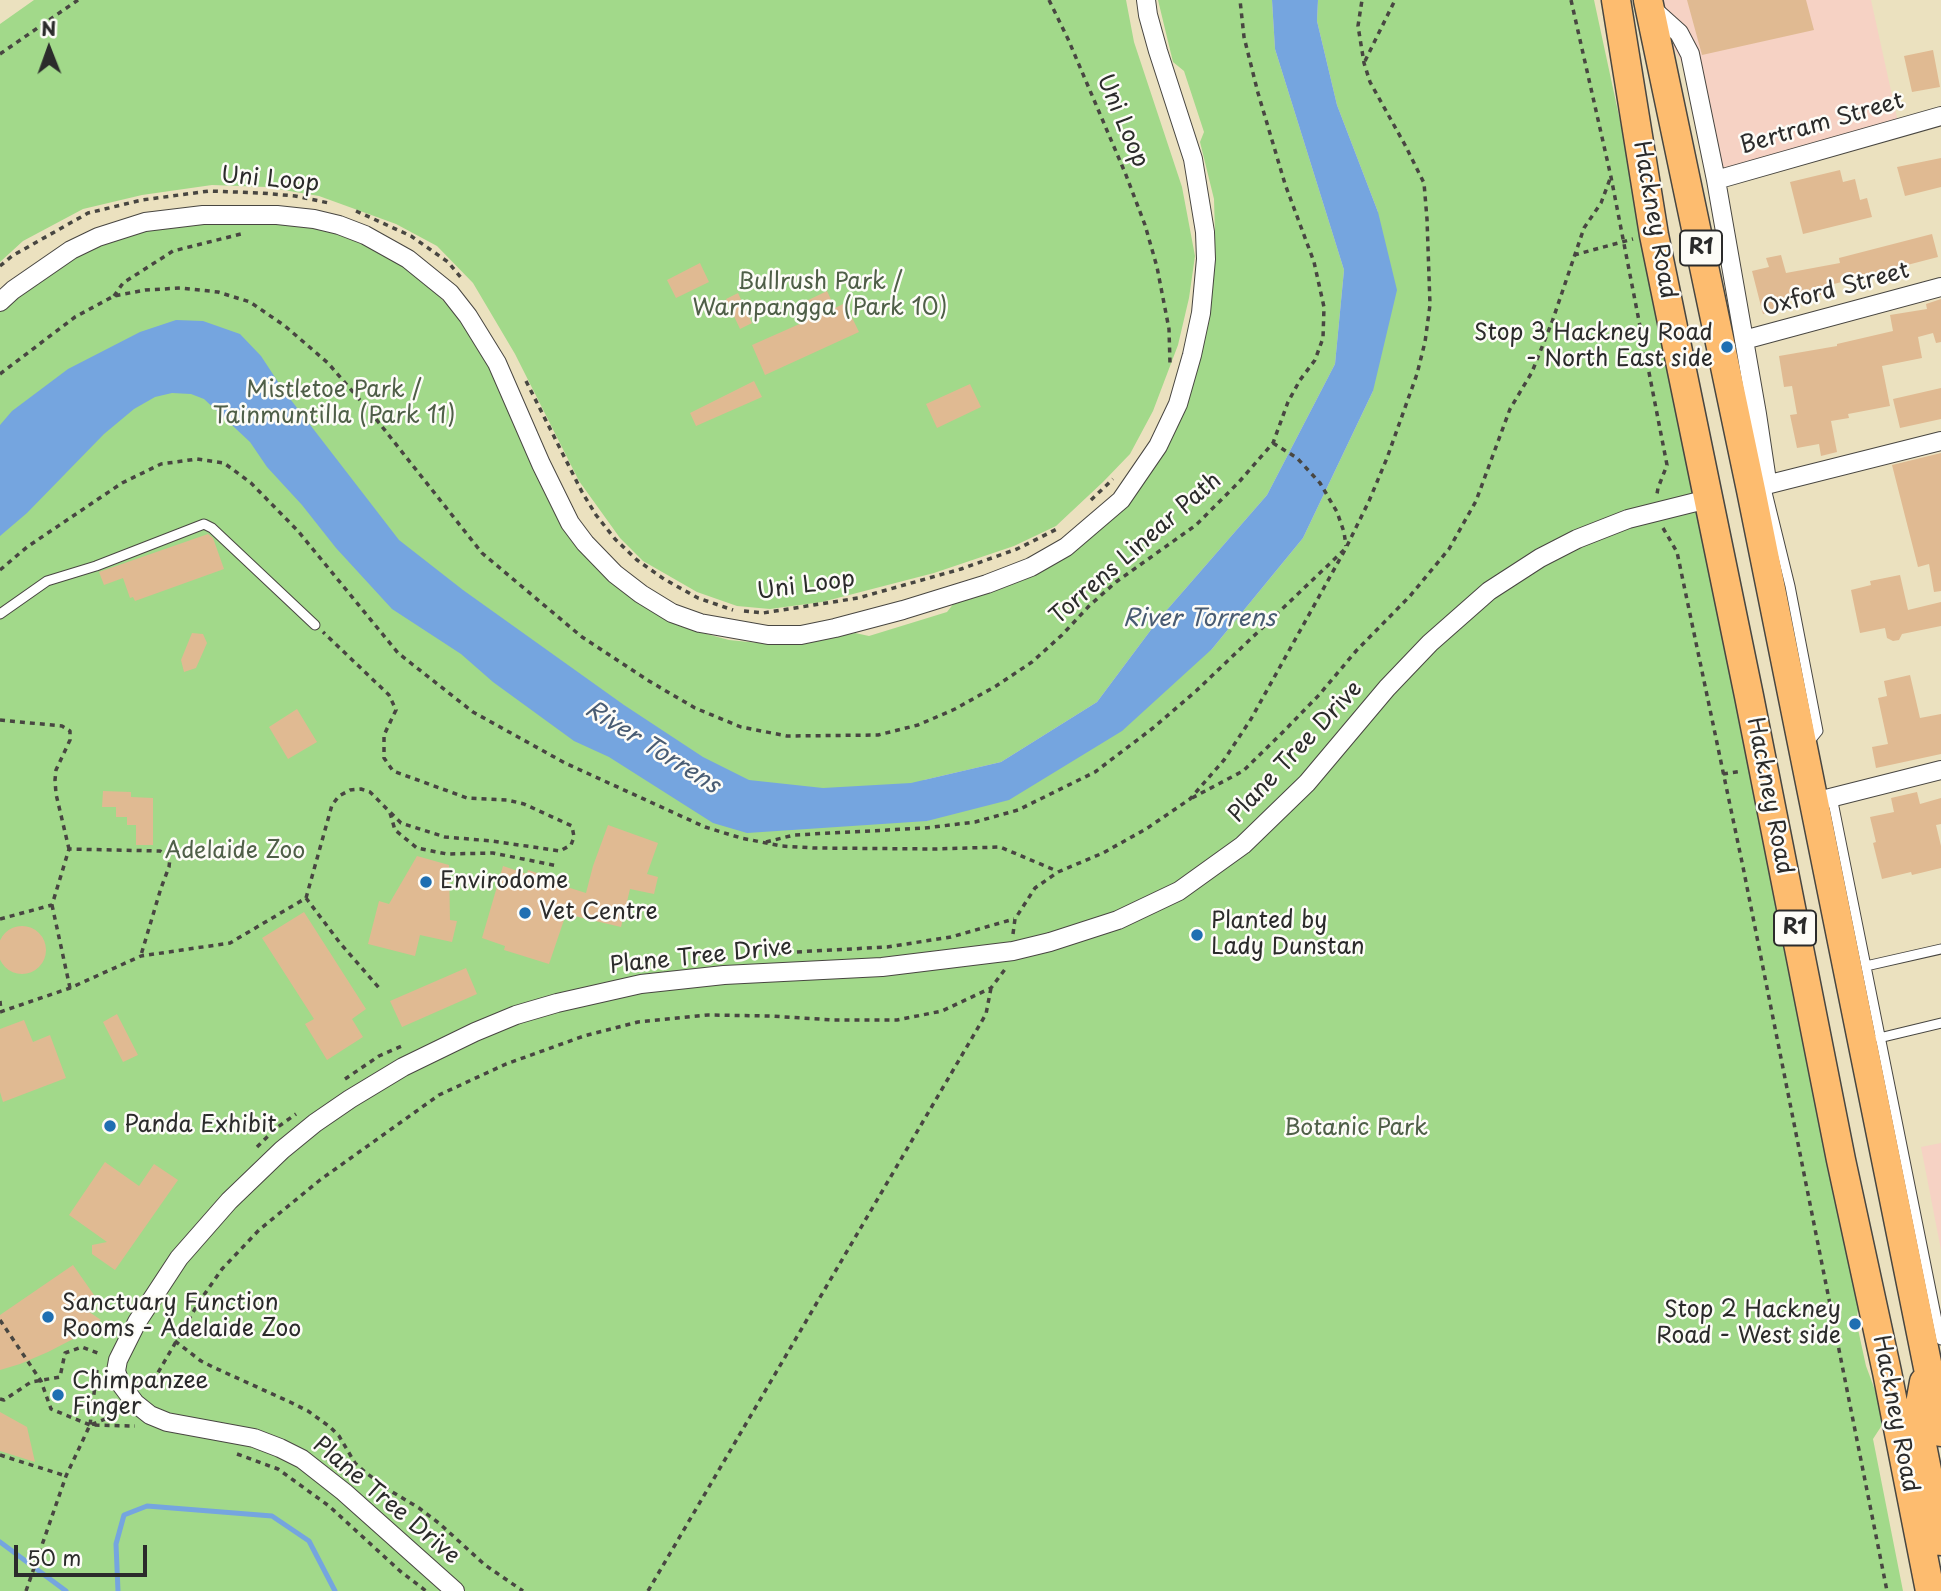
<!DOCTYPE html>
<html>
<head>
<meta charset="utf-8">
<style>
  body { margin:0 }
  #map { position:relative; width:1941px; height:1591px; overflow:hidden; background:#ebe1bf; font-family:"Playpen Sans",sans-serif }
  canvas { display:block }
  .north { position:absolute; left:14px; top:14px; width:70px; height:70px; -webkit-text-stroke:5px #fdfcf7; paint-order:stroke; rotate:359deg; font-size:19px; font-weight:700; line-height:28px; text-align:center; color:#2b2b2b }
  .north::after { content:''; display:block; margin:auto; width:24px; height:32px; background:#2b2b2b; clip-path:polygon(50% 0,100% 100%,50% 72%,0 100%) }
  .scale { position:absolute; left:14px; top:1545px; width:133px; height:32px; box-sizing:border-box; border:4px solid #2b2b2b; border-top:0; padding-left:9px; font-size:21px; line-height:24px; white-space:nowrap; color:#2b2b2b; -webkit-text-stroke:5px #fdfcf7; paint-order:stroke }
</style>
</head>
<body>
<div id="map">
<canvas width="1941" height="1591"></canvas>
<div class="north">N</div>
<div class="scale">50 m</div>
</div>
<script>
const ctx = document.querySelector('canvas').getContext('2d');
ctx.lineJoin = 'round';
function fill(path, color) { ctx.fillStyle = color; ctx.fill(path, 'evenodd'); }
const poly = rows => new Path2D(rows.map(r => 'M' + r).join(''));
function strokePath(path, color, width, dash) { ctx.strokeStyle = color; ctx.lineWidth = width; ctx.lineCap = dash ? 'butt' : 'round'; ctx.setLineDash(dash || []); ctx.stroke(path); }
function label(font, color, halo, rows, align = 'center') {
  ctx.font = font + ' "Playpen Sans",sans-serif'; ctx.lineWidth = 5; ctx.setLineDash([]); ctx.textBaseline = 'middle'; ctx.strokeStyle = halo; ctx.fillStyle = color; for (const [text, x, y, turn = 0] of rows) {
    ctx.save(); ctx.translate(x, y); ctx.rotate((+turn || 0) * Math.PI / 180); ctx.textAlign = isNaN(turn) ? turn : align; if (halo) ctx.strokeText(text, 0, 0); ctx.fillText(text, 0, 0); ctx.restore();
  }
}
const built = poly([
  [1648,0,1871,0,1899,127,1716,180,1698,93],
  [1941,1143,1941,1250,1921,1147]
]);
const green = poly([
  [34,0,1126,0,1134,42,1182,187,1195,256,1189,298,1178,345,1153,411,1130,454,1103,482,1056,526,1014,546,934,573,822,602,770,609,737,606,697,592,643,561,620,538,579,481,515,354,473,283,437,246,396,224,319,196,266,187,212,185,142,195,83,209,23,241,0,262,0,24],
  [1158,0,1272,0,1275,49,1344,270,1335,364,1267,495,1159,619,1097,702,1001,762,924,780,927,821,1212,649,1303,538,1373,391,1378,212,1337,105,1317,21,1318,0,1594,0,1642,223,1860,1301,1856,1320,1866,1366,1881,1406,1884,1422,1873,1439,1903,1591,0,1591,0,308,14,296,100,242,172,222,277,223,312,227,339,234,364,245,405,267,426,283,460,318,491,367,550,498,669,619,699,632,729,640,769,644,813,642,855,633,869,636,947,612,954,603,1000,588,1146,477,1214,271,1215,234,1214,199,1200,142,1204,132,1184,71,1173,62]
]);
const water = poly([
  [1272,0,1318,0,1317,21,1337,105,1378,212,1397,290,1373,391,1303,538,1212,649,1122,731,1009,800,927,821,747,833,713,823,609,757,574,741,493,682,461,654,392,609,336,548,302,505,267,467,250,442,204,399,191,394,172,393,155,397,134,409,104,434,27,513,0,536,0,425,12,411,68,369,140,332,176,320,203,321,240,334,261,356,284,391,399,540,463,590,624,705,703,757,749,780,823,788,911,783,1001,762,1097,702,1159,619,1267,495,1335,364,1344,270,1275,49]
]);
const stream = poly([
  [0,1542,66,1591],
  [118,1591,116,1544,124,1515,147,1506,272,1516,309,1541,335,1591]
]);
const building = poly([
  [1687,0,1806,0,1814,30,1702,55],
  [1933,50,1940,87,1912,92,1904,56],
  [1941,158,1941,187,1905,196,1897,167],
  [1840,170,1843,182,1855,179,1860,200,1867,198,1872,217,1803,234,1790,182],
  [1932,234,1938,257,1830,285,1832,293,1789,301,1791,307,1763,314,1752,271,1769,267,1766,258,1781,255,1786,273,1840,263,1839,258],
  [700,263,709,282,676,298,667,280],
  [827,291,835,308,845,303,859,332,765,375,752,345,804,322,796,306],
  [738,293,752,323,740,329,726,299],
  [1941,299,1941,342,1936,343,1933,333,1918,337,1922,358,1882,366,1890,406,1848,414,1849,418,1831,421,1837,452,1821,456,1819,444,1797,448,1790,415,1797,414,1792,386,1784,387,1779,356,1837,346,1837,344,1893,331,1890,315,1927,309,1926,304],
  [754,381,762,397,696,426,690,413],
  [970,384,981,407,937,428,926,404],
  [1941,388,1941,419,1900,428,1893,399],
  [1941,453,1941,591,1934,592,1929,564,1918,567,1892,465],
  [208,534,213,538,224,569,135,601,133,597,130,598,123,578,104,585,99,572],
  [1900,575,1908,610,1941,602,1941,626,1902,634,1899,640,1893,641,1887,638,1885,628,1860,633,1851,590,1871,585,1870,581],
  [192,633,203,634,207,643,196,668,184,672,181,660],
  [1910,675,1920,718,1941,714,1941,754,1876,768,1872,747,1888,744,1878,698,1887,696,1884,681],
  [297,709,317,742,288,759,269,727],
  [103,791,131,792,131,797,153,798,153,845,136,845,136,825,127,825,127,817,116,817,116,807,102,807],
  [1917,792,1920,804,1941,798,1941,824,1936,825,1941,846,1941,868,1912,875,1911,872,1882,879,1873,843,1876,842,1870,817,1894,812,1891,798],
  [608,825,658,843,647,874,658,877,654,894,630,889,621,927,566,914,549,964,504,950,505,946,482,938,503,866,527,874,528,870,552,878,551,882,586,893,593,866],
  [417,856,449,865,450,920,457,921,452,942,420,935,415,956,368,944,379,901,389,904],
  [304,912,366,1009,352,1019,363,1037,327,1060,305,1024,314,1019,262,938],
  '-2 950a24 24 0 1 1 48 0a24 24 0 1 1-48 0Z',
  [466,968,477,994,402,1027,390,1001],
  [117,1014,138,1055,123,1062,103,1022],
  [24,1020,33,1042,50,1035,66,1078,3,1102,0,1092,0,1029],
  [105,1162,139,1186,154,1164,178,1180,115,1270,92,1254,92,1245,107,1242,69,1215],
  [73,1265,94,1295,79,1305,101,1320,75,1338,48,1352,20,1364,0,1370,0,1315],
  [0,1412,27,1427,35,1462,0,1451]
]);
const path = poly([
  [1049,0,1068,39,1126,175,1145,225,1157,267,1169,329,1170,364],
  [1571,0,1611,177,1667,465,1658,488,1657,494],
  [0,54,78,0],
  [1365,61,1395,0],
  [356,211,411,236,448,262,463,280],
  [1574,255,1633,239],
  [0,266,12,256,88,213,142,200,209,191,261,193,295,196,329,203],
  [114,296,123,283,173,251,241,234,243,231],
  [0,374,75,317,114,296,145,290,181,288,218,292,250,302,285,326,328,363,372,414,482,553,582,637,649,681,695,708,741,727,787,736,878,735,918,725,955,709,996,686,1032,662,1062,635,1089,606,1116,582,1196,525,1239,482,1273,443,1288,402,1300,380,1315,360,1323,338,1324,307,1314,262,1285,184,1258,93,1244,37,1240,0],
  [526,381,582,492,596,515,615,539,637,560,664,579,698,598,733,610],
  [1273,443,1297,458,1320,483,1337,512,1344,532,1346,546],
  [1091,500,1113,479],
  [1663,528,1677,552,1743,867,1887,1591],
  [0,570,27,547,122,483,161,464,197,459,224,463,251,483,298,531,398,653,473,712,565,763,705,827,741,838,781,846,814,848,934,849,1000,847,1057,871],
  [744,611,763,613,858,598,961,569,1017,549,1059,528],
  [0,720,62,726,70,731,70,740,56,770,55,780,56,794,69,849],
  [1723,774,1742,771],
  [1192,798,1243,771,1284,731,1319,695,1356,651,1410,596,1449,549,1476,501,1510,409,1532,372,1552,322,1584,228,1601,203,1610,179],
  [390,813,395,830,417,848,447,854,493,853,558,866],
  [766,842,794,835,925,828,975,822,1018,810,1095,772,1153,728,1196,691,1344,550],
  [306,898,332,805,339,796,350,790,361,789,370,792,401,823,445,837,492,841,560,851,571,845,574,837,572,826,524,804,507,800,467,798,393,771,384,758,384,735,396,710,389,695,323,632],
  [52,905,70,988],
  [0,919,52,905,69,849,160,851,170,858,169,867,161,888,141,955],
  [1013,934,1015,919,1035,888,1058,872,1103,853,1146,829,1190,799,1224,760,1251,719,1346,548,1369,501,1387,458,1417,374,1425,342,1430,305,1427,219,1424,183,1405,145,1370,82,1364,63,1358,26,1362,0],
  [777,953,887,947,951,937,1014,919],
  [0,1001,1,1011],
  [0,1012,70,988,141,956,230,943,306,898,340,943,380,989],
  [345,1079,379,1056,402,1046],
  [257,1147,275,1129,296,1114],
  [0,1320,41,1381,51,1409,90,1425],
  [175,1341,201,1361,215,1368,290,1402,308,1411,330,1427,339,1436,355,1463,365,1472,389,1490,419,1508,440,1524,485,1565,523,1591],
  [97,1370,90,1425,135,1426],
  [147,1389,152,1383,199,1302,222,1269,259,1230,320,1180,439,1095,506,1064,584,1036,638,1022,708,1015,770,1016,834,1020,897,1020,942,1011,991,988,1006,968],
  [0,1399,4,1400,31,1382,60,1377,65,1353,82,1347,100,1354],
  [237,1454,278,1469,329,1506,400,1571,426,1591],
  [0,1455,66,1476],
  [26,1591,66,1476,90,1425,121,1413],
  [648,1591,986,1014,991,988]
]);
const service = poly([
  [1765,484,1790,586,1818,731,1808,743],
  [0,614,47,581,96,566,204,524,212,528,315,625],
  [1832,797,1941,1340],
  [1866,966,1941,949],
  [1879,1038,1941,1023]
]);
const minor = poly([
  [1649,6,1679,33,1690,54,1716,180,1757,414,1766,474,1765,484],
  [1716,180,1941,116],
  [0,302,13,290,71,250,98,237,145,222,203,215,277,215,314,219,339,225,365,235,408,259,450,293,468,316,497,363,541,464,570,523,585,543,615,574,641,594,672,613,700,623,768,635,801,635,835,628,903,610,987,584,1031,567,1066,547,1121,500,1158,446,1178,404,1192,355,1201,313,1206,259,1205,232,1193,159,1158,51,1148,15,1146,0],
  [1744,340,1941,287],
  [1758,487,1941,441],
  [1814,802,1941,770],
  [455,1591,344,1492,302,1459,280,1448,254,1438,167,1422,150,1415,135,1403,120,1383,116,1371,118,1360,137,1322,179,1258,229,1201,282,1150,315,1123,350,1099,403,1067,475,1032,516,1015,557,1003,641,984,724,975,882,967,1013,951,1050,942,1118,920,1179,891,1243,845,1307,783,1387,688,1430,643,1489,591,1540,558,1577,539,1628,519,1708,499]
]);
const trunk = poly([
  [1616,0,1654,235,1749,696,1841,1160,1887,1372,1930,1591],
  [1648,0,1751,490,1941,1432],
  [1924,1382,1918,1415,1918,1425,1941,1541]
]);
const markers = [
  [1727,347,7,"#1f6fb2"],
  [426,882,7,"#1f6fb2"],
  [525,913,7,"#1f6fb2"],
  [1197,935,7,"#1f6fb2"],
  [110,1126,7,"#1f6fb2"],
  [48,1317,7,"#1f6fb2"],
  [1855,1324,7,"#1f6fb2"],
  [58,1395,7,"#1f6fb2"]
];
const shields = [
  [1701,248,42],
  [1795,928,42]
];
const shieldNames = [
  ["R1",1701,248],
  ["R1",1795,928]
];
const streetNames = [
  ["Uni Loop",1122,121,67],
  ["Bertram Street",1822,124,-16],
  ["Uni Loop",270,180,5],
  ["Hackney Road",1654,220,80],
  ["Oxford Street",1836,290,-15],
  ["Torrens Linear Path",1136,549,-41],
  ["Uni Loop",806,586,-8],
  ["Plane Tree Drive",1296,752,-47],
  ["Hackney Road",1769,796,79],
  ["Plane Tree Drive",701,957,-6],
  ["Hackney Road",1895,1414,79],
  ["Plane Tree Drive",386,1501,40]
];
const parkNames = [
  ["Bullrush Park /",820,283],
  ["Warnpangga (Park 10)",820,309],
  ["Mistletoe Park /",334,391],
  ["Tainmuntilla (Park 11)",334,417],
  ["Adelaide Zoo",235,852],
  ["Botanic Park",1356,1129]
];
const poiNames = [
  ["Stop 3 Hackney Road",1713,334,"right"],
  ["- North East side",1713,360,"right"],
  ["Envirodome",440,882],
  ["Vet Centre",539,913],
  ["Planted by",1211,922],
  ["Lady Dunstan",1211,948],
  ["Panda Exhibit",124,1126],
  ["Sanctuary Function",62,1304],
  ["Rooms - Adelaide Zoo",62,1330],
  ["Stop 2 Hackney",1841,1311,"right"],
  ["Road - West side",1841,1337,"right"],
  ["Chimpanzee",72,1382],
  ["Finger",72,1408]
];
const waterNames = [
  ["River Torrens",1199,619],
  ["River Torrens",652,748,32]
];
fill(built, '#f6d2c4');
fill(green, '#a2d98a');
fill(water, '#75a5df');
strokePath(stream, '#75a5df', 5);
fill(building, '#e0ba92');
strokePath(service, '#484641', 11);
strokePath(minor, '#484641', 20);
strokePath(trunk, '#484641', 31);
strokePath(path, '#484641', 3.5, [5, 5]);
strokePath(service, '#fff', 9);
strokePath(minor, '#fff', 18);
strokePath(trunk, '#fdbc6f', 28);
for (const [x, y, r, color] of markers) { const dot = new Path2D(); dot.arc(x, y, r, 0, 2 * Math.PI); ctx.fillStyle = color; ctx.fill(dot); strokePath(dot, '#fdfcf7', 2.5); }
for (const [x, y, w] of shields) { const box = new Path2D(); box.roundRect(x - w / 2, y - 17.5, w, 35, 5); ctx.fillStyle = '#fdfcf7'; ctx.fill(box); strokePath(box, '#2b2b2b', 2); }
label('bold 21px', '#2b2b2b', null, shieldNames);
label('23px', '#2b2b2b', '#fdfcf7', streetNames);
label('23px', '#4f5f48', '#fdfcf7', parkNames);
label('23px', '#2b2b2b', '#fdfcf7', poiNames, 'left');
label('italic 24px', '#495c73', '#fdfcf7', waterNames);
</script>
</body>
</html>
